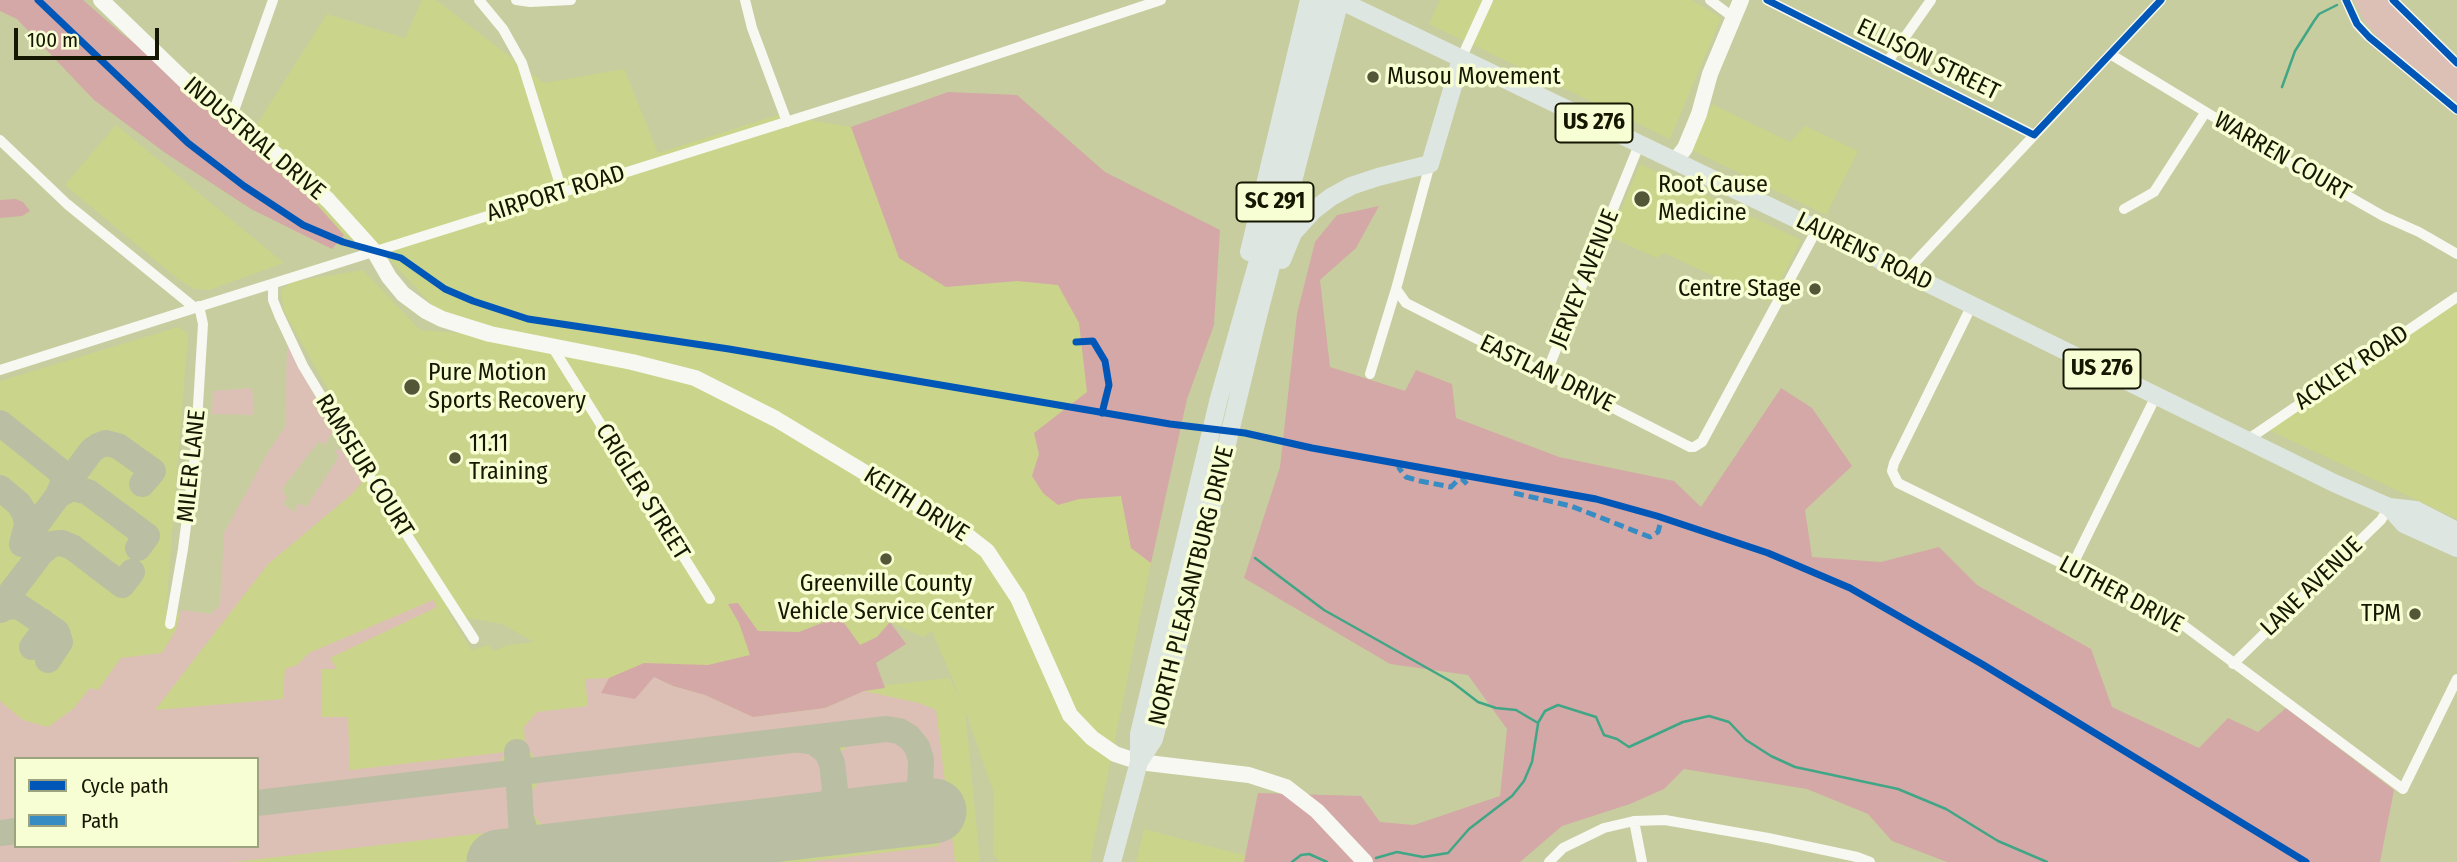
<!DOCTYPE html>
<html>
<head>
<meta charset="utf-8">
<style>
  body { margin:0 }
  #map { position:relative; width:2457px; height:862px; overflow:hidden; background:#c7cd9f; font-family:"Fira Sans Condensed",sans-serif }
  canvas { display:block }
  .legend { position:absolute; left:14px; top:757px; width:245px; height:91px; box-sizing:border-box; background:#f7fed4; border:2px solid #9da27f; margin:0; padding:9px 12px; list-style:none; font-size:21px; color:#151700 }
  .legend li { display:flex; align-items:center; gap:14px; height:35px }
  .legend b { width:35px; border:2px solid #9da27f }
  .scale { position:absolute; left:14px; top:28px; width:145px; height:32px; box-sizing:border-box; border:4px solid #151700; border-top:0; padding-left:9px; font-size:21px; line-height:24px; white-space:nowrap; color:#151700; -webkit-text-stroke:5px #f7fed4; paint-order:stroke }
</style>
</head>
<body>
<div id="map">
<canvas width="2457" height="862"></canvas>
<ul class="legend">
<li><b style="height:9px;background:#0057b8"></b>Cycle path</li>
<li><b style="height:9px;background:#378cc4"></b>Path</li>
</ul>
<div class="scale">100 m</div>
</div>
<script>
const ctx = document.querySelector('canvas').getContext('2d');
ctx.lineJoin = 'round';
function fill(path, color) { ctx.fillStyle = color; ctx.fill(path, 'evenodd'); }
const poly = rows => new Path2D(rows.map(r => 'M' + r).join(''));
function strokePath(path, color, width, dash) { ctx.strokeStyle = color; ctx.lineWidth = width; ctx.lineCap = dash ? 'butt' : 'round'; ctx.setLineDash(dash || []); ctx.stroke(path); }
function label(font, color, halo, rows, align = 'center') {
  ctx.font = font + ' "Fira Sans Condensed",sans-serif'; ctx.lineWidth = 7; ctx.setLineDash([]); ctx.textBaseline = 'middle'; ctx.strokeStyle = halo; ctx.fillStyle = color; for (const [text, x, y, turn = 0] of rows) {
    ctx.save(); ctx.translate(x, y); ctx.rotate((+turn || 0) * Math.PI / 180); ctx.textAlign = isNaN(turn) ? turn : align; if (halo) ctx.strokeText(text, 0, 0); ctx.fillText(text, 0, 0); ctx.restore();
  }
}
const built = poly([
  [422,0,436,0,544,83,624,69,658,153,778,115,851,127,899,258,946,287,1017,281,1058,285,1079,323,1087,393,1034,433,1039,454,1032,476,1058,505,1079,499,1121,496,1131,548,1151,563,1090,862,999,862,993,854,994,793,965,710,980,862,0,862,0,381,178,327,188,334,166,610,224,620,267,565,353,493,362,482,369,463,284,311,281,291,291,282,363,270,420,330,458,333,390,260,344,235,252,132,327,14,405,38],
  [738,603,758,631,799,632,828,621,852,636,860,645,877,637,890,622,923,637,932,631,960,697,949,678,777,698,728,660,751,655,739,623,728,605],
  [446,608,468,618,502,624,534,642,508,645,494,651,489,645,471,650],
  [16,759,257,759,257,846,16,846],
  [1440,0,1692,0,1721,18,1670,139,1429,24],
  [1712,104,1790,142,1805,126,1858,151,1826,215,1692,150],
  [116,125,284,263,209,290,194,289,178,279,65,185],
  [1640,164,1801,240,1770,302,1664,253,1657,258,1610,237],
  [2453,301,2457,306,2457,519,2263,427,2335,370],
  [1144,829,1246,856,1244,862,1136,862]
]);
const green = poly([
  [2354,0,2389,0,2457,66,2457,102,2384,44,2365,22],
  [287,343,333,432,324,445,319,441,282,489,287,498,283,504,295,512,298,503,306,507,338,458,335,450,341,449,362,482,353,493,268,564,155,710,283,699,285,669,297,665,309,653,433,600,437,607,330,658,337,669,321,669,321,717,348,717,350,770,506,752,499,763,257,792,257,759,16,759,16,822,0,823,0,701,23,720,48,727,74,708,90,688,98,690,121,658,162,653,176,630,181,610,211,614,220,605,224,533,268,452,285,427],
  [252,388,254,415,212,414,213,391],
  [654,677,673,686,705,695,753,717,825,708,864,691,919,703,936,710,955,862,805,862,940,846,927,746,920,734,910,725,896,721,543,761,534,757,525,745,524,727,537,712,588,706,585,679,609,678,602,693],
  [893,740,903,745,911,757,913,782,846,790,840,767,842,751,849,745,867,741],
  [801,748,809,749,821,759,825,767,826,792,543,826,531,812,532,791,539,782,552,778],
  [489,785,505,787,512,801,513,815,510,830,233,862,0,862,0,843,16,841,16,846,257,846,257,812]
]);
const forest = poly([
  [0,0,83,0,121,33,252,132,344,235,332,249,251,209,164,152,94,100,17,19,0,11],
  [948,92,1017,95,1105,172,1220,230,1214,325,1187,399,1151,563,1131,548,1121,496,1079,499,1058,505,1043,493,1032,476,1039,454,1034,433,1087,392,1079,323,1058,285,1017,281,946,287,899,258,851,127],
  [16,199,23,202,30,211,22,216,0,218,0,200],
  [1379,206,1356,248,1320,280,1330,367,1405,391,1416,370,1452,384,1456,418,1559,457,1674,481,1701,507,1781,388,1812,408,1852,466,1805,510,1812,557,1881,562,1939,547,1977,585,2091,649,2112,707,2199,748,2228,718,2258,732,2286,708,2394,790,2380,862,1947,862,1892,841,1868,814,1807,789,1684,769,1664,789,1630,804,1562,826,1520,862,1244,862,1258,793,1361,796,1380,822,1414,825,1500,796,1507,729,1468,675,1390,664,1244,578,1280,467,1297,314,1315,242,1337,215],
  [738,603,758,631,799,632,827,621,834,609,860,645,877,637,890,622,906,644,876,663,885,688,864,691,825,708,753,717,705,695,673,686,654,677,635,699,601,693,609,678,644,663,708,665,750,655,739,623,728,604]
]);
const stream = poly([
  [2282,87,2295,51,2314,21,2319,14,2337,5],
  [1255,558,1324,610,1452,682,1478,702,1496,708,1516,710,1538,723,1545,711,1558,705,1596,717,1604,735,1617,739,1629,747,1683,722,1709,716,1729,722,1746,740,1771,756,1795,767,1898,789,1946,809,1998,841,2047,862],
  [1376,858,1397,852,1423,857,1448,853,1469,829,1512,796,1524,781,1532,762,1538,724],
  [1292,862,1301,855,1309,854,1327,862]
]);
const taxiway = poly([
  [0,423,60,471,64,482,58,495],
  [0,488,19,504,25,514,27,525,22,544],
  [58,495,72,488,88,492,147,536,138,548],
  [22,544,92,450,98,446,106,443,118,446,153,471,142,484],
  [0,607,41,553,52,544,62,543,72,547,122,585,132,572],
  [0,610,8,606,20,607,57,632,60,642,48,660],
  [32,647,44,631,42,621],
  [800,740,814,742,827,752,832,763,835,789,831,807,825,817,806,826],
  [257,803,886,729,899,731,909,737,917,747,921,759,920,795,911,808,897,815],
  [523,824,527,838,537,849,557,855],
  [0,833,16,831],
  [496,862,513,854,522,837,517,752]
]);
const runway = poly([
  [499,862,934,811]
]);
const street = poly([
  [479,0,503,29,522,63,562,191],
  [516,0,530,2,571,0],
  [745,0,752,28,787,122],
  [1710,0,1734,18],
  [1767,0,2034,135],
  [2346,0,2357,24,2369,37,2457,110],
  [2393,0,2457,63],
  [2110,54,2285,160,2383,216,2419,232,2457,254],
  [1461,59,1488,0],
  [1888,61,1931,0],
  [231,119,273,0],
  [0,140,67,204,195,308,913,82,1161,0],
  [1430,164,1396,289,1406,303,1690,447,1694,447,1702,442,1817,229],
  [2124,209,2154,192,2205,113],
  [1905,273,2161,0],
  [273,284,273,300,279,315,303,366,376,487,474,639],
  [1972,305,1894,463,1892,471,1898,483,2175,619,2403,789,2457,679],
  [553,348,710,599],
  [0,370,195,308],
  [1370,374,1396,289],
  [1546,374,1639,145],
  [2247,440,2457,297],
  [2071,568,2156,396],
  [170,624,183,549,195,455,203,324,199,306],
  [2233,664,2381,520,2389,507],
  [1634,821,1642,862],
  [1549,862,1563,848,1604,828,1634,821,1665,820,1768,838,1857,857,1870,862]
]);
const secondary = poly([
  [101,0,184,80,295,170,328,200,374,251,389,277,403,294,426,311,442,319,490,334,632,362,695,378,776,419,960,530,987,551,1018,598,1070,715,1092,738,1115,754,1139,762,1249,775,1286,787,1317,811,1365,862],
  [1675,161,1685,148,1699,114,1710,74,1741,0]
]);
const primary = poly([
  [1339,0,1817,229,2334,483,2389,507,2416,510,2457,531],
  [1249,252,1309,0],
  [1282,260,1293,233,1314,210,1331,197,1351,186,1378,177,1430,164,1461,59],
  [2389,507,2404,524,2457,548],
  [1139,762,1154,739,1171,676,1256,324,1340,0],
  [1112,862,1139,762,1139,734,1218,402,1271,215,1327,0]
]);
const quiet = poly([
  [1400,463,1399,468,1406,477,1420,481,1451,487,1458,480,1462,479,1467,484],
  [1514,493,1571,506,1650,537,1658,532,1662,517]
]);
const cycleway = poly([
  [38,0,188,143,244,186,303,225,343,242,401,258,445,289,473,301,528,319,729,349,1170,424,1245,433,1312,448,1596,499,1657,516,1768,553,1850,588,1982,664,2306,862],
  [1767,0,2034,135,2161,0],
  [2346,0,2357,24,2369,37,2457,110],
  [2393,0,2457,63],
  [1076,342,1093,341,1105,361,1109,385,1102,413]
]);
const markers = [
  [1373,77,7,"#535738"],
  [1642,199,9,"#535738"],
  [1815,289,7,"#535738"],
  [412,387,9,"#535738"],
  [455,458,7,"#535738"],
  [886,559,7,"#535738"],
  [2415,614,7,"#535738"]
];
const shields = [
  [1594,123,77],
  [1275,202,77],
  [2102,369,77]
];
const shieldNames = [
  ["US 276",1594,123],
  ["SC 291",1275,202],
  ["US 276",2102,369]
];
const streetNames = [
  ["ELLISON STREET",1928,60,26],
  ["INDUSTRIAL DRIVE",254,139,40],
  ["WARREN COURT",2282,157,30],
  ["AIRPORT ROAD",556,194,-17],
  ["LAURENS ROAD",1864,252,26],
  ["JERVEY AVENUE",1585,279,-68],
  ["ACKLEY ROAD",2352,368,-34],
  ["EASTLAN DRIVE",1547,374,26],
  ["MILER LANE",192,466,-84],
  ["RAMSEUR COURT",364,466,58],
  ["CRIGLER STREET",642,492,58],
  ["KEITH DRIVE",916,505,32],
  ["NORTH PLEASANTBURG DRIVE",1192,586,-76],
  ["LANE AVENUE",2312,587,-44],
  ["LUTHER DRIVE",2121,595,28]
];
const poiNames = [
  ["Musou Movement",1387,77],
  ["Root Cause",1658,185],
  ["Medicine",1658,213],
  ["Centre Stage",1801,289,"right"],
  ["Pure Motion",428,373],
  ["Sports Recovery",428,401],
  ["11.11",469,444],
  ["Training",469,472],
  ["Greenville County",886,584,"center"],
  ["Vehicle Service Center",886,612,"center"],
  ["TPM",2401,614,"right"]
];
fill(built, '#cbd48b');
fill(green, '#dcc0b6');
fill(forest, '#d4a8a6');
strokePath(stream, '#40a686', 2.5);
strokePath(taxiway, '#babea2', 26);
strokePath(runway, '#babea2', 65);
strokePath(street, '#f7f8f1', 10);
strokePath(secondary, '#f7f8f1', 16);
strokePath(primary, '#dee6e2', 18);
strokePath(quiet, '#378cc4', 5, [10, 5]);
strokePath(cycleway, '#0057b8', 7);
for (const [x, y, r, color] of markers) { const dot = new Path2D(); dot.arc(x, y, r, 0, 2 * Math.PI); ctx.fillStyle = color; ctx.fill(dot); strokePath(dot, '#f7fed4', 2.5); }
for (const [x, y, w] of shields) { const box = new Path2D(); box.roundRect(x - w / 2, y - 19.5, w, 39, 5); ctx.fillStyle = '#f7fed4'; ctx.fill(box); strokePath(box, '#151700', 2); }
label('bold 23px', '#151700', null, shieldNames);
label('24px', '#151700', '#f7fed4', streetNames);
label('24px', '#151700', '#f7fed4', poiNames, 'left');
</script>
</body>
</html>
